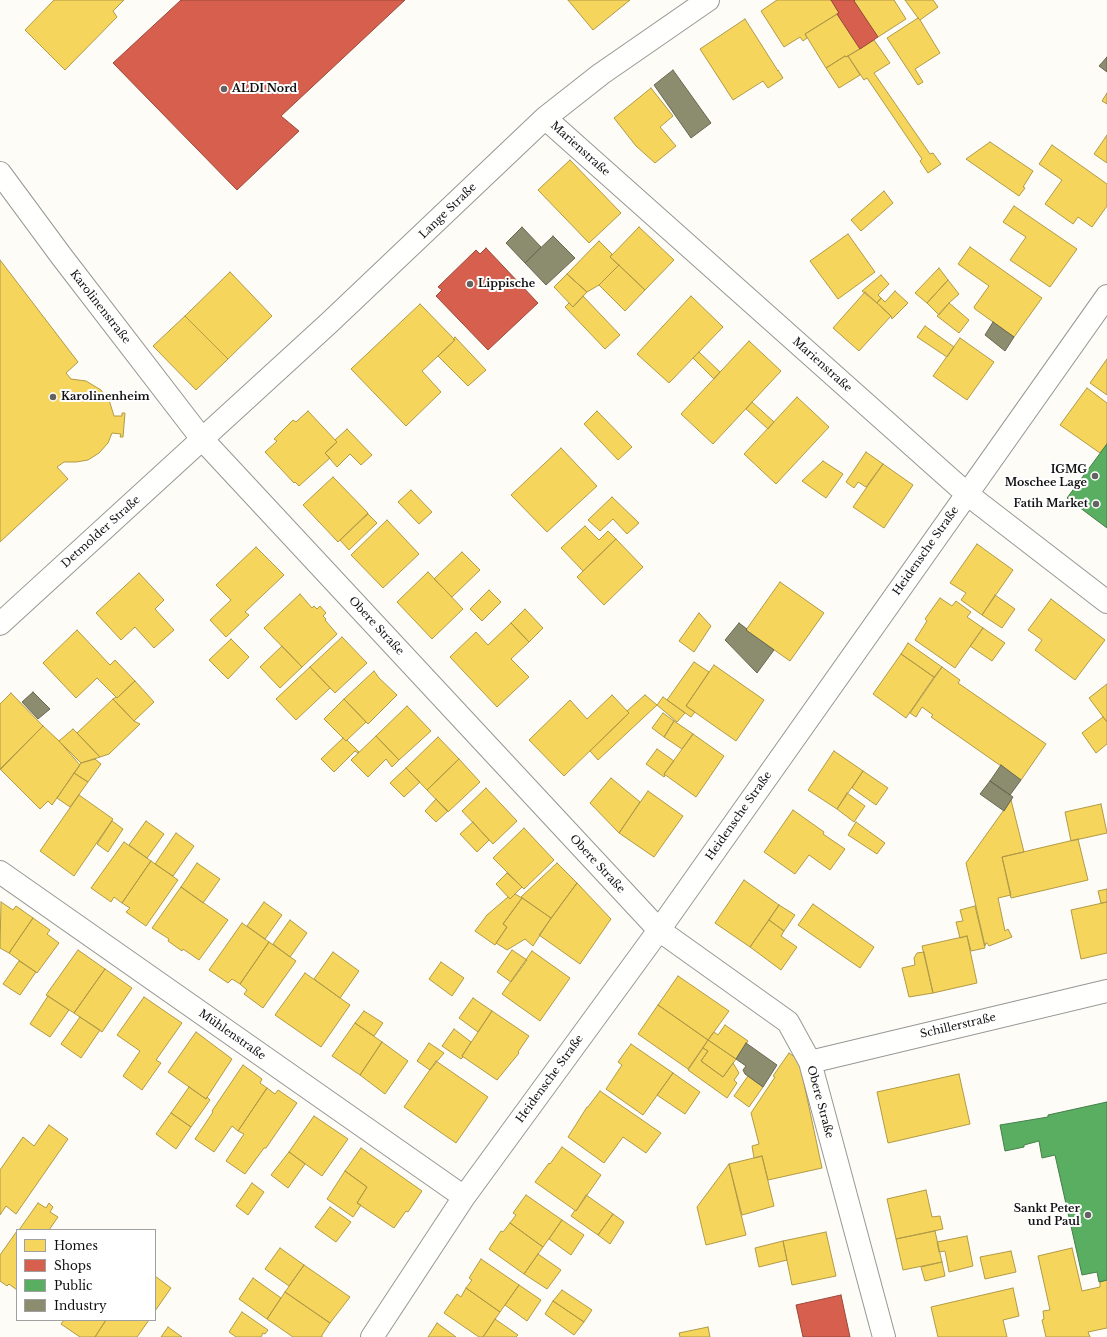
<!DOCTYPE html>
<html>
<head>
<meta charset="utf-8">
<style>
  body { margin:0 }
  #map { position:relative; width:1107px; height:1337px; overflow:hidden; background:#fdfcf7; font-family:"Libre Baskerville",serif }
  canvas { display:block }
  .legend { position:absolute; left:16px; top:1229px; width:140px; height:92px; box-sizing:border-box; background:#fff; border:1px solid #a0a0a0; margin:0; padding:5px 7px; list-style:none; font-size:12px; color:#111 }
  .legend li { display:flex; align-items:center; gap:8px; height:20px }
  .legend b { width:20px; border:1px solid #a0a0a0 }
</style>
</head>
<body>
<div id="map">
<canvas width="1107" height="1337"></canvas>
<ul class="legend">
<li><b style="height:11px;background:#f6d55c"></b>Homes</li>
<li><b style="height:11px;background:#d6604d"></b>Shops</li>
<li><b style="height:11px;background:#5aae61"></b>Public</li>
<li><b style="height:11px;background:#8c8c6e"></b>Industry</li>
</ul>
</div>
<script>
const ctx = document.querySelector('canvas').getContext('2d');
ctx.lineJoin = 'round';
function fill(path, color) { ctx.fillStyle = color; ctx.fill(path, 'evenodd'); }
const poly = rows => new Path2D(rows.map(r => 'M' + r).join(''));
function strokePath(path, color, width, dash) { ctx.strokeStyle = color; ctx.lineWidth = width; ctx.lineCap = dash ? 'butt' : 'round'; ctx.setLineDash(dash || []); ctx.stroke(path); }
function label(font, color, halo, rows, align = 'center') {
  ctx.font = font + ' "Libre Baskerville",serif'; ctx.lineWidth = 4; ctx.setLineDash([]); ctx.textBaseline = 'middle'; ctx.strokeStyle = halo; ctx.fillStyle = color; for (const [text, x, y, turn = 0] of rows) {
    ctx.save(); ctx.translate(x, y); ctx.rotate((+turn || 0) * Math.PI / 180); ctx.textAlign = isNaN(turn) ? turn : align; if (halo) ctx.strokeText(text, 0, 0); ctx.fillText(text, 0, 0); ctx.restore();
  }
}
const homes = poly([
  [54,0,124,0,113,11,117,17,65,70,25,30,54,0],
  [568,0,630,0,593,30,568,0],
  [777,0,831,0,839,13,805,34,807,38,803,41,800,37,784,47,761,11,777,0],
  [855,0,894,0,906,19,878,37,854,1,855,0],
  [905,0,933,0,938,7,920,20,918,18,905,0],
  [837,14,860,49,846,57,845,56,826,68,805,34,837,14],
  [918,18,920,20,940,53,915,69,923,82,918,85,887,38,918,18],
  [745,19,778,71,778,70,783,78,768,88,763,81,733,100,700,49,745,19],
  [874,40,890,63,874,73,930,154,933,153,941,164,928,173,920,161,922,159,867,78,864,80,848,56,874,40],
  [845,56,846,57,848,56,860,75,839,88,826,68,845,56],
  [651,88,673,116,660,127,676,146,655,163,636,146,614,118,651,88],
  [1107,93,1107,104,1102,101,1107,93],
  [1107,135,1107,163,1094,154,1107,135],
  [990,142,1033,171,1023,187,1025,188,1019,196,966,159,990,142],
  [1052,145,1107,184,1107,206,1092,227,1078,217,1073,224,1045,204,1062,180,1039,164,1052,145],
  [570,160,621,213,589,243,538,190,570,160],
  [884,191,893,203,861,231,851,220,884,191],
  [1014,206,1077,249,1050,287,1010,260,1026,237,1003,222,1014,206],
  [639,227,674,260,645,290,610,257,639,227],
  [848,234,875,272,838,299,810,261,848,234],
  [599,241,612,254,610,257,619,265,599,285,587,292,567,274,599,241],
  [970,247,1042,298,1014,337,975,309,974,307,989,286,958,264,970,247],
  [0,260,78,362,66,373,71,379,86,381,101,390,110,403,114,416,122,416,122,413,125,413,123,437,120,437,121,434,112,433,108,443,99,453,88,460,76,462,64,462,57,467,68,479,0,542,0,260],
  [619,265,645,290,625,311,599,285,619,265],
  [939,268,948,280,927,303,915,293,939,268],
  [230,272,272,316,228,359,185,316,230,272],
  [567,274,587,292,573,307,554,287,567,274],
  [881,275,889,284,878,295,881,298,877,303,862,291,881,275],
  [948,280,959,294,949,303,939,315,927,303,948,280],
  [895,291,908,303,892,319,891,316,877,303,881,298,885,302,895,291],
  [865,292,891,316,859,351,833,328,865,292],
  [583,296,620,335,605,349,565,307,569,303,573,307,583,296],
  [691,296,723,327,669,383,637,354,691,296],
  [949,303,969,320,959,333,937,316,949,303],
  [420,304,455,340,422,371,441,392,406,426,351,369,420,304],
  [185,316,228,359,196,390,153,346,185,316],
  [925,326,954,347,947,357,917,337,925,326],
  [455,337,486,370,468,386,438,356,455,340,453,339,455,337],
  [960,338,994,362,967,400,933,376,960,338],
  [749,341,781,371,713,444,681,414,749,341],
  [699,352,720,372,714,379,693,358,699,352],
  [1107,359,1107,395,1090,383,1107,359],
  [1087,388,1107,403,1107,444,1100,453,1060,425,1087,388],
  [797,397,829,427,776,484,744,454,797,397],
  [752,402,774,422,768,429,746,409,752,402],
  [308,411,337,442,325,453,330,458,299,486,295,482,294,483,265,452,277,441,274,439,293,420,296,422,308,411],
  [597,411,632,447,618,460,584,424,597,411],
  [347,429,372,455,361,465,350,454,337,467,325,453,337,442,335,440,347,429],
  [561,448,597,486,547,532,511,495,561,448],
  [866,452,883,464,866,487,858,482,854,488,846,482,866,452],
  [823,461,843,474,826,498,802,481,823,461],
  [883,464,913,485,884,528,853,507,883,464],
  [333,477,368,513,338,542,303,505,333,477],
  [411,490,432,512,419,524,398,502,411,490],
  [612,497,639,523,627,534,613,519,600,531,588,520,612,497],
  [368,514,377,523,349,550,340,540,368,514],
  [387,520,419,554,383,588,351,555,387,520],
  [585,526,599,540,608,531,616,539,583,571,561,548,585,526],
  [616,539,643,567,604,605,577,577,616,539],
  [977,544,1013,570,982,615,961,600,966,593,950,583,977,544],
  [256,547,284,575,245,612,249,615,226,637,210,620,231,600,216,585,256,547],
  [462,552,480,570,452,597,434,579,462,552],
  [428,572,463,609,432,639,397,602,428,572],
  [139,573,164,600,155,609,174,630,154,648,135,627,121,640,96,613,139,573],
  [780,582,824,613,790,661,746,630,780,582],
  [489,590,501,602,482,621,470,609,489,590],
  [300,594,312,608,314,606,317,609,320,606,326,613,323,616,326,619,325,620,337,634,302,667,264,628,300,594],
  [995,595,1015,609,1002,628,982,615,995,595],
  [940,598,952,606,956,601,971,612,967,617,983,628,955,668,915,640,927,621,925,619,940,598],
  [1051,599,1105,640,1075,680,1035,650,1042,640,1028,630,1051,599],
  [525,609,543,628,529,642,511,623,525,609],
  [699,613,711,626,694,652,679,641,699,613],
  [511,623,529,642,511,659,529,677,497,707,450,657,476,632,488,645,511,623],
  [983,628,1005,643,992,661,970,646,983,628],
  [77,630,110,665,115,660,135,681,117,698,97,678,76,698,43,663,77,630],
  [342,637,367,663,335,693,310,667,342,637],
  [231,639,249,657,228,679,209,660,231,639],
  [908,643,942,667,934,677,901,654,908,643],
  [282,646,302,667,280,688,260,667,282,646],
  [901,654,934,677,906,718,873,694,901,654],
  [694,662,709,672,686,706,695,712,691,717,667,700,694,662],
  [714,665,764,700,736,741,686,706,714,665],
  [310,667,330,688,296,720,276,699,310,667],
  [942,667,960,680,958,683,1046,744,1021,780,931,717,933,715,922,707,916,717,910,713,942,667],
  [374,671,379,678,397,695,368,724,344,699,374,671],
  [135,681,154,702,134,721,113,699,116,697,117,698,135,681],
  [1107,684,1107,722,1089,698,1107,684],
  [11,693,43,726,0,770,0,704,11,693],
  [612,695,629,713,564,776,529,740,570,700,587,719,612,695],
  [645,695,657,705,598,760,590,751,629,713,627,711,645,695],
  [663,697,685,713,677,722,657,705,663,697],
  [113,699,134,721,140,724,109,754,100,757,77,733,113,699],
  [344,699,366,722,346,741,324,719,344,699],
  [407,706,431,731,399,760,376,736,407,706],
  [663,713,674,721,664,737,652,728,663,713],
  [1103,717,1107,722,1107,744,1096,753,1082,733,1103,717],
  [674,721,693,734,682,749,664,737,674,721],
  [43,726,59,741,80,765,52,805,48,801,40,809,0,769,43,726],
  [73,729,77,733,100,757,81,763,59,741,73,729],
  [693,734,724,756,696,797,664,774,693,734],
  [376,736,399,760,392,767,386,759,368,777,351,760,376,736],
  [438,737,459,759,427,790,406,768,438,737],
  [343,738,346,741,347,740,359,752,358,753,355,751,334,772,321,759,343,738],
  [657,749,674,761,664,774,665,776,664,777,646,764,657,749],
  [834,751,863,771,837,809,808,790,834,751],
  [95,759,101,764,88,782,74,773,81,763,95,759],
  [459,759,480,782,448,812,427,790,459,759],
  [406,768,420,782,404,797,390,783,406,768],
  [863,771,888,788,876,805,852,788,863,771],
  [74,773,88,782,70,807,57,798,74,773],
  [611,778,640,802,619,833,590,803,611,778],
  [486,788,517,821,493,844,462,811,486,788],
  [648,791,683,816,654,857,619,833,648,791],
  [847,793,865,806,854,822,837,809,847,793],
  [79,795,113,819,74,876,40,851,79,795],
  [436,799,448,811,436,822,425,811,436,799],
  [1011,800,1024,852,1002,857,1011,895,998,898,1005,931,1008,929,1012,937,989,946,987,943,986,943,985,946,966,863,1011,800],
  [1101,804,1107,833,1071,841,1065,812,1101,804],
  [793,810,824,832,823,834,845,849,830,870,809,855,795,874,764,852,793,810],
  [112,821,123,829,108,852,97,844,112,821],
  [146,821,164,834,147,858,129,845,146,821],
  [473,822,489,840,477,852,460,834,473,822],
  [856,822,885,843,877,854,848,835,856,822],
  [524,828,554,860,524,889,493,858,524,828],
  [176,833,194,846,173,876,155,864,176,833],
  [1078,839,1088,880,1011,898,1002,857,1078,839],
  [124,842,151,861,122,903,114,897,111,902,91,888,124,842],
  [151,861,178,880,146,926,126,912,130,908,122,903,151,861],
  [197,863,220,879,203,903,181,887,197,863],
  [557,863,577,883,551,918,521,897,557,863],
  [507,873,522,887,510,899,496,884,507,873],
  [744,880,779,905,750,947,715,923,744,880],
  [577,883,611,919,580,964,539,935,577,883],
  [181,887,228,920,199,960,183,949,182,951,168,941,169,939,152,928,181,887],
  [1107,889,1107,902,1101,903,1098,891,1107,889],
  [515,894,522,898,503,924,507,927,495,945,475,931,487,915,508,897,510,899,515,894],
  [522,898,551,918,533,946,525,939,507,950,496,943,507,927,503,924,522,898],
  [1,902,13,910,16,906,33,918,9,953,0,948,1,902],
  [264,902,282,915,265,939,247,926,264,902],
  [1107,902,1107,953,1081,959,1071,910,1107,902],
  [813,904,874,947,860,968,798,925,813,904],
  [779,905,795,915,784,931,769,920,779,905],
  [975,906,985,948,971,951,967,936,960,938,956,922,963,921,960,910,975,906],
  [33,918,50,930,47,934,59,943,37,973,9,953,33,918],
  [290,920,307,933,290,957,273,944,290,920],
  [769,920,784,931,781,936,797,947,781,970,750,947,769,920],
  [242,923,269,942,240,984,232,979,228,983,209,970,242,923],
  [967,936,977,983,933,993,922,946,967,936],
  [269,942,296,961,263,1008,244,994,247,990,240,984,269,942],
  [78,950,105,969,74,1013,46,995,78,950],
  [512,950,527,960,511,982,497,972,512,950],
  [532,951,570,978,540,1021,502,994,532,951],
  [333,952,359,971,340,998,314,979,333,952],
  [924,952,933,993,909,997,902,968,915,965,914,958,917,953,924,952],
  [19,961,36,972,20,995,3,984,19,961],
  [441,962,464,978,452,996,429,979,441,962],
  [105,969,132,988,102,1032,74,1013,105,969],
  [305,973,350,1005,321,1047,275,1015,305,973],
  [678,976,729,1011,708,1040,658,1005,678,976],
  [48,996,69,1010,50,1037,30,1024,48,996],
  [144,997,182,1023,156,1060,161,1063,142,1090,123,1076,140,1051,117,1035,144,997],
  [473,998,492,1011,478,1032,459,1018,473,998],
  [658,1005,708,1040,688,1069,638,1034,658,1005],
  [364,1011,383,1023,374,1036,355,1023,364,1011],
  [492,1011,529,1036,518,1052,519,1053,497,1080,462,1056,492,1011],
  [80,1017,100,1030,81,1058,61,1044,80,1017],
  [355,1023,382,1042,360,1075,332,1056,355,1023],
  [725,1025,748,1041,736,1059,708,1040,714,1032,718,1035,725,1025],
  [454,1029,471,1042,462,1056,463,1057,461,1059,442,1046,454,1029],
  [196,1032,232,1059,206,1099,168,1072,196,1032],
  [708,1040,736,1059,723,1077,701,1061,708,1051,703,1048,708,1040],
  [382,1042,408,1061,385,1094,360,1075,382,1042],
  [429,1043,444,1053,430,1070,417,1061,429,1043],
  [631,1044,673,1073,643,1115,606,1089,622,1065,618,1062,631,1044],
  [703,1048,708,1051,701,1061,723,1077,733,1063,739,1073,734,1080,737,1083,727,1098,688,1070,703,1048],
  [789,1053,799,1060,822,1168,768,1180,762,1156,754,1158,752,1146,759,1144,751,1113,775,1077,773,1076,789,1053],
  [436,1061,488,1097,456,1143,404,1107,436,1061],
  [243,1065,262,1079,260,1083,267,1088,238,1131,232,1126,214,1152,195,1139,213,1112,212,1111,243,1065],
  [673,1073,700,1092,685,1114,657,1095,673,1073],
  [959,1074,970,1124,888,1143,877,1092,959,1074],
  [748,1076,763,1087,749,1107,734,1096,748,1076],
  [189,1087,206,1099,207,1097,210,1100,191,1127,171,1113,189,1087],
  [267,1088,275,1094,278,1090,297,1103,266,1148,264,1148,245,1174,226,1161,244,1134,238,1131,267,1088],
  [600,1091,661,1133,646,1153,623,1137,604,1163,568,1137,587,1107,588,1107,600,1091],
  [171,1113,191,1127,176,1149,156,1134,171,1113],
  [314,1116,348,1139,322,1176,289,1152,314,1116],
  [49,1125,68,1139,16,1214,6,1206,0,1215,0,1170,23,1137,34,1146,49,1125],
  [562,1147,601,1175,576,1211,535,1182,549,1163,550,1164,562,1147],
  [361,1148,422,1191,408,1212,406,1211,394,1228,357,1203,367,1187,345,1171,361,1148],
  [289,1152,305,1164,288,1188,271,1175,289,1152],
  [762,1156,774,1206,742,1215,729,1164,762,1156],
  [729,1164,746,1235,706,1245,697,1207,729,1164],
  [345,1171,367,1187,357,1203,361,1205,353,1217,327,1199,345,1171],
  [252,1183,264,1192,248,1215,236,1206,252,1183],
  [926,1190,932,1217,940,1216,943,1229,896,1239,887,1199,926,1190],
  [526,1195,562,1220,543,1247,510,1223,516,1215,513,1213,526,1195],
  [586,1195,613,1214,598,1235,571,1216,575,1210,576,1211,586,1195],
  [38,1203,46,1208,49,1203,53,1207,50,1212,58,1217,49,1230,19,1230,38,1203],
  [330,1207,351,1222,336,1242,315,1227,330,1207],
  [613,1214,624,1222,610,1244,598,1235,613,1214],
  [562,1220,584,1235,571,1255,549,1239,562,1220],
  [510,1223,543,1247,524,1274,489,1249,501,1231,503,1232,510,1223],
  [17,1231,17,1290,9,1284,7,1286,0,1281,0,1255,17,1231],
  [935,1231,942,1262,903,1270,896,1239,935,1231],
  [826,1232,836,1276,792,1285,783,1241,826,1232],
  [967,1236,973,1266,949,1272,945,1251,939,1252,937,1242,967,1236],
  [783,1241,787,1260,759,1267,755,1248,783,1241],
  [280,1248,304,1265,289,1286,265,1269,280,1248],
  [1072,1248,1082,1291,1100,1287,1100,1282,1107,1280,1107,1328,1088,1332,1090,1337,1046,1337,1042,1320,1044,1319,1043,1311,1050,1310,1038,1256,1072,1248],
  [1011,1251,1016,1272,985,1279,980,1257,1011,1251],
  [538,1254,561,1270,547,1289,524,1274,538,1254],
  [481,1259,519,1285,500,1312,466,1288,472,1280,469,1278,481,1259],
  [942,1262,945,1276,925,1281,921,1267,942,1262],
  [304,1265,350,1297,330,1323,285,1292,304,1265],
  [155,1276,171,1288,155,1311,155,1276],
  [253,1278,281,1298,267,1319,239,1299,253,1278],
  [519,1285,541,1300,527,1321,505,1305,519,1285],
  [466,1288,500,1312,483,1337,479,1337,444,1313,457,1294,461,1297,466,1288],
  [1013,1288,1019,1316,1003,1320,1007,1337,938,1337,931,1307,1013,1288],
  [562,1290,592,1310,584,1322,553,1301,562,1290],
  [285,1292,330,1323,322,1335,322,1337,293,1337,267,1319,285,1292],
  [553,1301,584,1322,574,1335,545,1314,553,1301],
  [242,1312,268,1330,265,1334,263,1333,261,1337,236,1337,229,1332,242,1312],
  [495,1319,518,1335,516,1337,483,1337,495,1319],
  [64,1320,106,1320,95,1337,80,1337,61,1324,64,1320],
  [106,1320,149,1320,137,1337,95,1337,106,1320],
  [437,1323,456,1337,428,1337,437,1323],
  [168,1327,182,1337,161,1337,168,1327],
  [708,1327,710,1337,680,1337,679,1333,708,1327]
]);
const shops = poly([
  [181,0,405,0,281,116,299,131,237,190,113,63,181,0],
  [831,0,855,0,854,1,878,37,860,49,837,14,839,13,831,0],
  [486,248,538,303,488,350,436,296,442,290,438,287,476,250,480,254,486,248],
  [841,1295,850,1337,803,1337,796,1305,841,1295]
]);
const public = poly([
  [1107,444,1107,528,1067,498,1107,444],
  [1107,1102,1107,1280,1099,1282,1097,1272,1082,1275,1055,1155,1042,1158,1039,1141,1024,1145,1024,1147,1005,1151,1000,1125,1048,1117,1048,1115,1107,1102]
]);
const industry = poly([
  [1107,57,1107,72,1099,66,1107,57],
  [673,70,711,123,691,138,654,85,673,70],
  [522,227,541,247,525,263,506,243,522,227],
  [553,236,575,258,546,285,525,263,553,236],
  [993,322,1014,337,1005,351,985,335,993,322],
  [739,623,747,629,746,630,774,650,757,673,725,640,739,623],
  [33,692,50,709,38,719,22,702,33,692],
  [1001,765,1021,780,1010,795,990,781,1001,765],
  [990,781,1013,797,1004,811,980,794,990,781],
  [746,1043,777,1065,763,1087,745,1074,743,1070,746,1066,736,1059,746,1043]
]);
const minor = poly([
  [545,118,967,494,1107,602],
  [0,173,62,257,202,439,659,930,788,1022,810,1062,884,1337],
  [0,624,329,323,545,118,601,74,708,0],
  [0,872,464,1197],
  [810,1062,1107,991],
  [372,1337,464,1197,659,930,1107,296]
]);
const markers = [
  [224,89,4,"#646362"],
  [470,284,4,"#646362"],
  [53,397,4,"#646362"],
  [1095,476,4,"#646362"],
  [1096,504,4,"#646362"],
  [1088,1215,4,"#646362"]
];
const poiNames = [
  ["ALDI Nord",232,89],
  ["Lippische",478,284],
  ["Karolinenheim",61,397],
  ["IGMG",1087,470,"right"],
  ["Moschee Lage",1087,483,"right"],
  ["Fatih Market",1088,504,"right"],
  ["Sankt Peter",1080,1209,"right"],
  ["und Paul",1080,1222,"right"]
];
const streetNames = [
  ["Marienstraße",580,149,42],
  ["Lange Straße",448,211,-44],
  ["Karolinenstraße",100,307,52],
  ["Marienstraße",822,365,42],
  ["Detmolder Straße",101,532,-42],
  ["Heidensche Straße",926,551,-55],
  ["Obere Straße",376,626,47],
  ["Heidensche Straße",739,816,-55],
  ["Obere Straße",597,864,47],
  ["Schillerstraße",958,1026,-13],
  ["Mühlenstraße",232,1035,35],
  ["Heidensche Straße",550,1079,-54],
  ["Obere Straße",820,1102,75]
];
fill(homes, '#f6d55c');
strokePath(homes, '#b19a46', 1);
fill(shops, '#d6604d');
strokePath(shops, '#9b483b', 1);
fill(public, '#5aae61');
strokePath(public, '#447f49', 1);
fill(industry, '#8c8c6e');
strokePath(industry, '#676752', 1);
strokePath(minor, '#979795', 24);
strokePath(minor, '#fffffe', 22);
for (const [x, y, r, color] of markers) { const dot = new Path2D(); dot.arc(x, y, r, 0, 2 * Math.PI); ctx.fillStyle = color; ctx.fill(dot); strokePath(dot, '#fff', 1.5); }
label('bold 11px', '#111', '#fff', poiNames, 'left');
label('11px', '#111', '#fff', streetNames);
</script>
</body>
</html>
